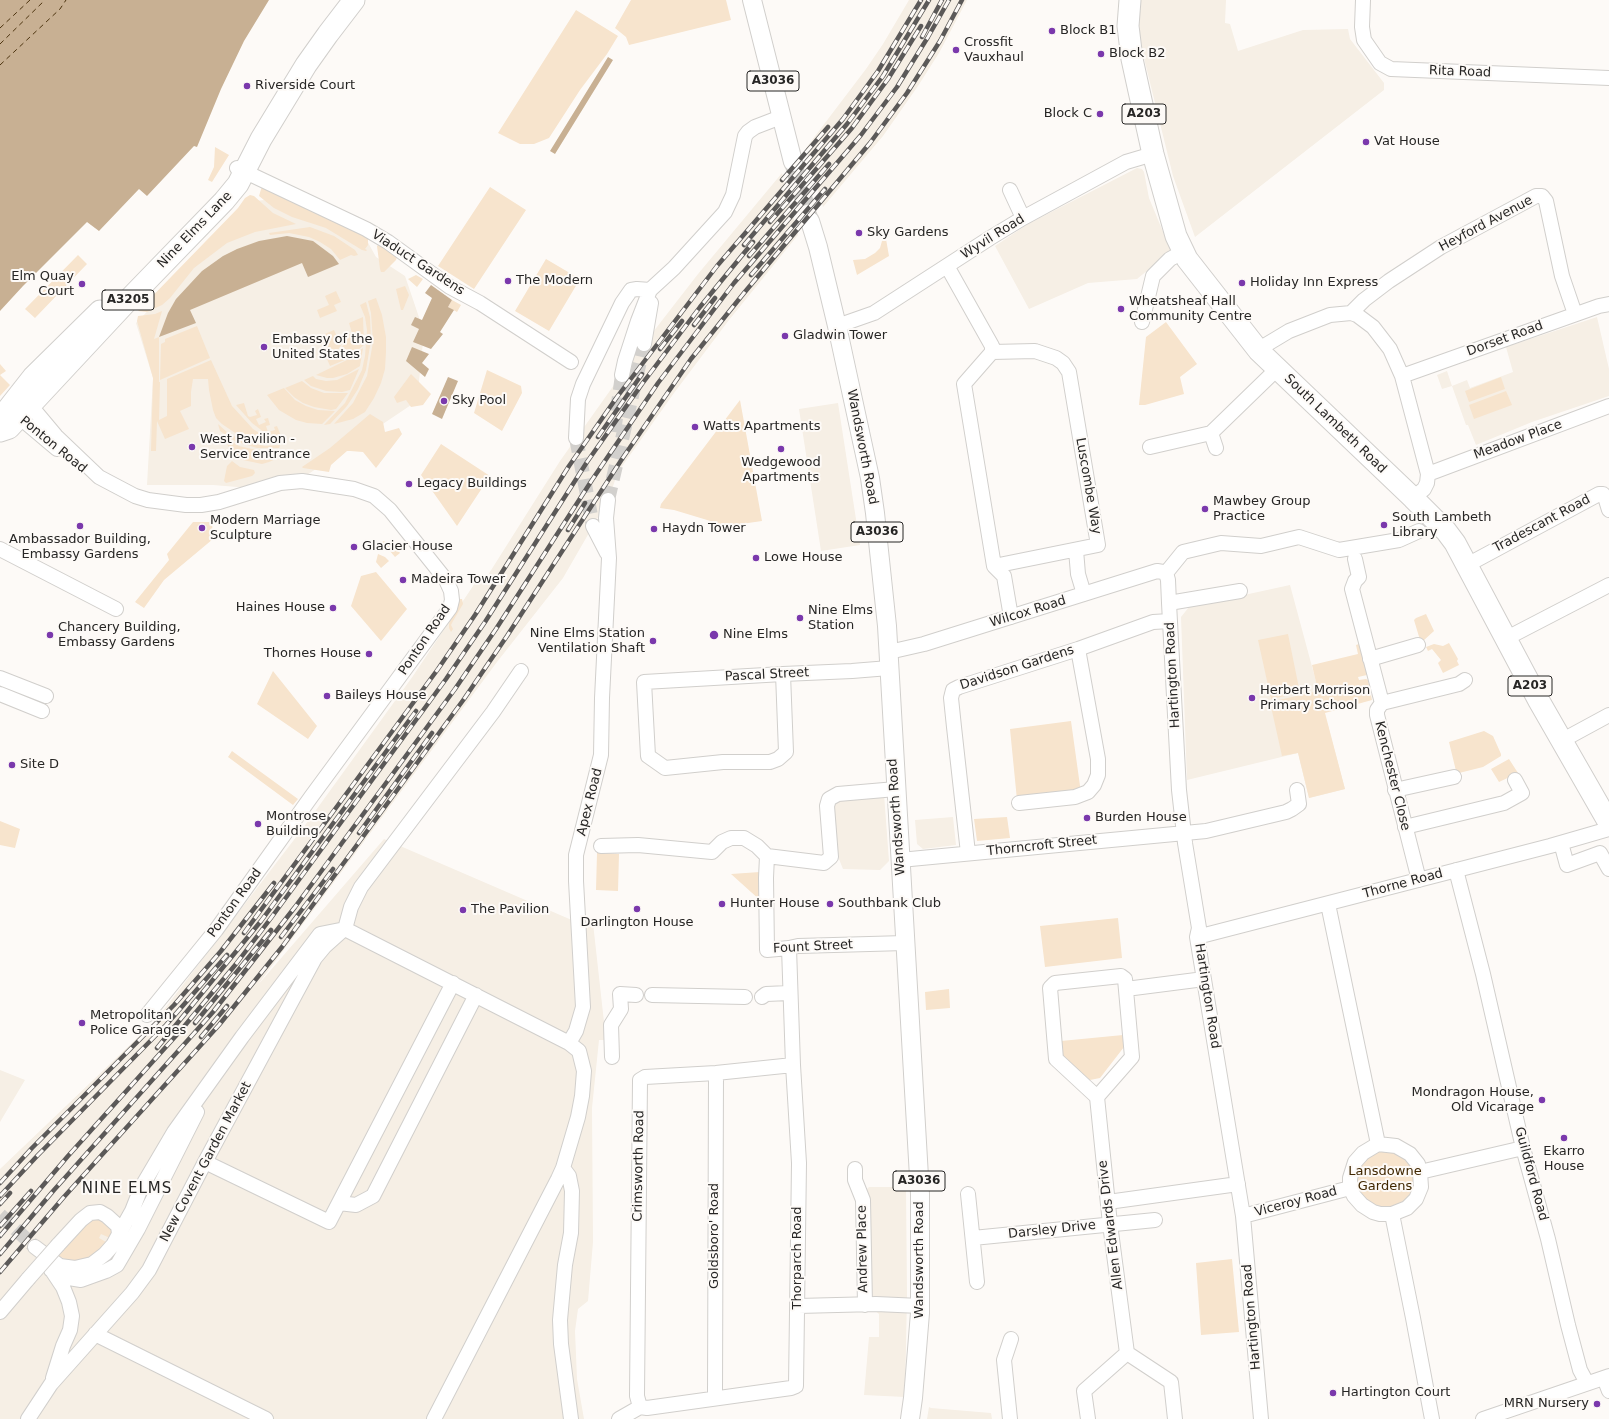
<!DOCTYPE html>
<html>
<head>
<meta charset="utf-8">
<style>
  body { margin:0 }
  canvas { display:block; background:#fdfaf7 }
</style>
</head>
<body>
<canvas width="1609" height="1419"></canvas>
<script>
const ctx = document.querySelector('canvas').getContext('2d');
ctx.lineJoin = 'round';
function fill(path, color) { ctx.fillStyle = color; ctx.fill(path, 'evenodd'); }
const poly = rows => new Path2D(rows.map(r => 'M' + r).join(''));
function strokePath(path, color, width, dash) { ctx.strokeStyle = color; ctx.lineWidth = width; ctx.lineCap = dash ? 'butt' : 'round'; ctx.setLineDash(dash || []); ctx.stroke(path); }
function label(font, color, halo, rows, align = 'center') {
  ctx.font = font + ' "DejaVu Sans",sans-serif'; ctx.lineWidth = 4; ctx.setLineDash([]); ctx.textBaseline = 'middle'; ctx.strokeStyle = halo; ctx.fillStyle = color; for (const [text, x, y, turn = 0] of rows) {
    ctx.save(); ctx.translate(x, y); ctx.rotate((+turn || 0) * Math.PI / 180); ctx.textAlign = isNaN(turn) ? turn : align; if (halo) ctx.strokeText(text, 0, 0); ctx.fillText(text, 0, 0); ctx.restore();
  }
}
const built = poly([
  [909,0,967,0,939,53,918,86,883,136,823,207,806,148,866,69,883,44],
  [1141,0,1226,0,1225,23,1230,24,1238,51,1303,30,1348,29,1350,39,1384,83,1384,90,1195,237,1173,176,1141,46,1139,25],
  [1137,168,1142,169,1144,172,1149,198,1171,251,1137,279,1088,283,1029,309,995,246,1028,224],
  [782,173,798,235,729,320,674,393,618,472,608,500,563,578,497,662,257,986,384,839,574,921,593,923,606,1040,599,1040,592,1108,593,1242,588,1301,578,1309,575,1331,577,1379,584,1419,0,1419,0,1169,156,1020,303,828,413,676,475,583,488,575,560,461,636,354,698,274],
  [281,198,366,239,376,257,405,276,424,332,417,401,304,477,249,488,213,485,147,485,153,378,136,323,256,201],
  [1597,317,1609,369,1609,396,1532,422,1476,445,1468,425,1466,425,1452,386,1442,389,1437,375,1447,371,1452,386,1467,380,1470,388,1513,372,1506,347],
  [838,403,860,545,821,551,799,409],
  [1290,585,1345,789,1309,798,1298,753,1187,780,1181,617,1189,607],
  [884,794,889,861,880,870,843,869,839,859,833,799],
  [953,817,956,845,923,849,917,844,915,820],
  [0,1070,25,1080,0,1122],
  [869,1187,906,1187,907,1295,905,1397,864,1395,869,1337,879,1337,879,1314,871,1307,865,1191],
  [929,1407,931,1408,991,1413,992,1419,927,1419]
]);
const green = poly([
  [631,0,726,0,731,20,629,45,626,37,615,28],
  [576,10,618,36,607,54,580,90,549,138,534,144,520,144,498,133],
  [215,147,229,155,212,182,208,180,214,167],
  [262,186,344,225,368,238,368,245,365,249,367,250,366,251,362,250,326,228,292,217,274,208,259,196],
  [490,187,526,210,474,289,438,266],
  [250,195,254,196,273,213,296,224,255,232,227,243,194,268,170,298,162,305,147,312,138,311,238,208,245,198],
  [310,227,334,236,355,250,358,255,354,256,351,255,340,260,331,249,320,242,309,237,289,233,270,235,269,233],
  [886,239,889,256,857,275,853,260,865,259,875,253,880,248,882,241],
  [379,244,397,257,396,260,384,272,381,272,380,269,377,246],
  [78,255,87,264,35,318,25,309],
  [546,259,580,279,549,331,515,311],
  [416,275,423,279,417,287,408,279],
  [405,286,409,295,403,310,401,310,396,289],
  [336,291,341,302,334,305,337,311,320,318,317,310,329,305,325,296],
  [376,298,382,315,386,337,386,352,385,369,381,383,374,398,365,412,353,419,334,424,353,403,367,376,373,342,371,313,368,301],
  [452,300,461,305,457,312,448,307],
  [366,302,370,317,371,340,366,370,358,389,347,406,330,424,324,425,345,403,362,370,365,356,367,330,365,317,360,305],
  [162,311,154,339,159,337,159,382,160,382,159,420,167,416,167,379,211,360,232,406,253,429,273,442,264,442,241,437,222,424,216,418,213,410,209,390,208,379,193,379,191,392,191,406,180,411,189,429,165,439,157,421,156,451,151,451,153,378,137,321,138,316,155,314],
  [363,317,364,345,347,359,330,366,327,359,337,353,343,346,346,336,352,333,349,323],
  [1166,322,1197,364,1180,377,1184,394,1145,405,1139,405,1146,337],
  [197,326,210,358,160,380,161,344,165,342,165,339],
  [334,330,338,339,344,337,343,342,338,350,327,358,318,337],
  [363,348,360,366,347,374,333,378,327,378,316,375,351,358],
  [0,364,6,371,0,375,10,385,0,396],
  [359,369,350,390,342,392,326,391,311,386,304,380,313,376,316,379,326,381,337,380],
  [487,370,521,386,522,393,502,431,474,413],
  [411,374,431,394,423,405,411,407,406,400,397,403,394,397],
  [1501,377,1505,389,1469,402,1465,391],
  [302,381,311,388,324,393,348,393,336,409,331,410,314,407,303,403,294,397,285,388],
  [284,388,295,400,306,406,318,410,335,411,322,424,307,423,296,420,279,410,267,395],
  [1506,391,1512,405,1474,419,1469,405],
  [740,400,762,521,727,526,674,510,660,508,661,504],
  [244,403,248,416,250,417,257,415,255,411,258,409,261,417,256,419,259,425,266,422,264,419,268,418,270,425,266,426,268,432,275,430,274,427,277,426,283,441,279,442,273,439,252,423,236,405],
  [370,414,383,422,385,432,399,428,402,434,376,468,363,452,350,451,347,451,331,465,329,472,303,468,302,467,330,448],
  [218,424,228,433,244,441,265,446,280,445,279,448,257,448,235,441,220,431],
  [222,436,239,446,252,449,279,451,278,458,269,462,262,464,243,460,230,449],
  [441,444,490,476,457,526,421,475],
  [232,461,240,467,254,470,255,473,252,476,226,483,224,481,227,466],
  [193,522,212,522,213,539,164,580,144,608,135,602,169,560,167,554],
  [383,541,394,545,400,553,395,557,389,550,381,547,382,544,386,545,382,543],
  [378,554,385,557,389,561,381,568,376,562],
  [376,572,407,609,381,641,351,606,361,576],
  [459,599,462,599,463,604,453,621,451,625,453,629,451,632,449,628,449,624],
  [1426,614,1434,631,1423,641,1420,640,1414,620,1416,618],
  [1288,634,1300,693,1271,699,1258,640],
  [1449,643,1458,659,1457,661,1459,665,1443,673,1438,663,1441,660,1432,649,1428,651,1426,647,1434,644,1443,646],
  [1359,644,1367,675,1358,677,1359,680,1366,679,1368,680,1372,700,1325,713,1345,789,1309,798,1298,753,1282,756,1270,702,1318,691,1312,665,1358,654,1356,645],
  [273,671,317,726,308,739,257,704],
  [1071,721,1081,793,1017,800,1010,729],
  [1484,731,1493,736,1501,754,1501,756,1483,767,1459,773,1456,771,1449,742],
  [232,751,298,799,293,805,228,757],
  [1509,759,1518,773,1499,782,1491,769],
  [1007,817,1010,838,977,841,974,819],
  [0,821,20,829,15,848,0,845],
  [597,853,619,854,618,891,596,890],
  [760,872,761,901,731,874],
  [1118,918,1122,958,1045,967,1040,926],
  [949,989,950,1008,926,1010,925,992],
  [1123,1035,1124,1047,1100,1078,1090,1080,1061,1056,1061,1041],
  '1357 1179a29 29 0 1 1 58 0a29 29 0 1 1-58 0Z',
  [97,1218,111,1226,112,1232,110,1238,101,1234,99,1238,106,1242,98,1252,88,1258,79,1260,68,1260,61,1257,60,1259,56,1257,86,1222],
  [1232,1259,1239,1332,1201,1335,1196,1263]
]);
const water = poly([
  [0,0,269,0,244,41,221,89,197,147,194,146,147,196,139,189,99,231,87,222,23,286,0,311],
  [608,57,613,60,555,154,550,151],
  [287,236,313,241,333,256,339,264,308,277,302,263,190,310,196,323,159,337,168,313,176,299,202,271,223,256,237,249,259,241],
  [431,285,452,300,448,307,454,310,440,332,443,334,431,349,413,342,419,329,411,325,415,317,422,320,432,298,425,293],
  [412,347,429,354,422,363,429,369,425,377,406,361],
  [448,377,458,381,442,419,432,414]
]);
const ferry = poly([
  [0,28,30,0],
  [0,44,45,0],
  [0,65,60,9,66,0]
]);
const minorTunnel = poly([
  [614,432,622,375],
  [576,438,593,526],
  [608,500,644,344],
  [0,1215,35,1247]
]);
const majorTunnel = poly([
  [793,162,810,221]
]);
const minor = poly([
  [1363,0,1362,27,1364,40,1380,63,1391,69,1609,78],
  [237,168,366,229,388,242,450,287,480,303,571,362],
  [1010,190,1023,218],
  [947,266,992,346,992,352],
  [1351,313,1364,300,1389,281,1441,247,1536,196,1542,196,1546,201,1562,276,1575,314],
  [1142,322,1153,276,1170,259,1183,252],
  [837,326,874,313,990,238,1023,218,1126,162,1153,154],
  [644,344,651,303],
  [1035,351,1056,358,1063,363,1069,372,1098,545,994,566,964,384,992,352,1035,351],
  [1259,351,1264,346,1289,331,1330,315,1351,313,1357,315,1373,327,1390,349,1402,376,1428,474,1427,483,1424,489,1413,498],
  [622,375,625,361,638,321,650,290,674,268,725,212,733,195,745,136,748,132,755,127,781,117],
  [1402,376,1599,306,1609,304],
  [25,399,56,436,99,477,135,496,148,500,186,505,201,505,219,502,280,483,302,481,354,489,374,496,390,510,446,580,451,591,452,600,450,608,436,627,311,797,216,930,147,1015],
  [13,412,57,449],
  [1211,433,1216,448],
  [576,438,578,399,583,384,622,303,631,290,637,289,650,290],
  [1150,447,1211,433,1277,369],
  [1428,474,1609,406],
  [593,526,607,553],
  [0,549,116,609],
  [1076,550,1078,574,1084,594],
  [1355,559,1359,577,1355,581,1352,589,1382,703,1377,710,1377,715,1419,880],
  [1467,565,1599,494,1603,494,1605,497,1609,510],
  [994,566,1004,576,1011,617],
  [1166,573,1168,580,1169,603,1179,790,1185,843,1199,928,1197,937,1243,1216,1261,1419],
  [1166,573,1183,552,1221,543,1261,546,1299,537,1339,550,1399,540,1419,531],
  [1169,603,1240,591],
  [1505,639,1609,585],
  [889,652,924,644,1157,571,1163,572,1166,573],
  [1370,659,1418,645],
  [783,674,786,752,778,759,770,762,723,762,665,768,648,756,644,682,783,674,852,671,889,668],
  [0,678,46,696],
  [0,694,42,711],
  [1382,703,1459,684,1465,680],
  [1561,741,1609,715],
  [1395,790,1454,777],
  [1019,803,1075,797,1088,792,1094,785,1098,775,1098,759,1078,649],
  [1405,827,1504,803,1522,793,1515,780],
  [1561,843,1567,865,1600,853,1609,869],
  [601,846,638,845,712,852,722,842,731,838,744,838,757,846,767,856,824,863,831,857,827,806,829,799,838,794,896,789],
  [968,853,954,727,951,698,953,690,959,687,1078,649,1153,622,1170,621],
  [767,856,766,878,767,950,789,948,798,946,905,943],
  [900,860,1206,831,1286,812,1292,809,1299,804,1297,790],
  [1456,870,1483,974,1523,1148,1548,1239,1568,1325,1580,1370,1587,1383],
  [1328,904,1378,1144],
  [345,929,351,907,361,887,493,712,521,671],
  [1197,937,1550,846,1609,829],
  [1126,989,1204,979],
  [652,995,745,997],
  [762,997,766,994,789,993],
  [569,1043,576,1031,583,1007,576,881,576,855,601,755,602,698,609,558,606,518,608,500],
  [612,1057,611,1025,621,1009,620,994,636,995],
  [1097,1097,1132,1057,1125,979,1121,976,1055,983,1050,988,1056,1059,1097,1097,1110,1224,1127,1353],
  [1378,1144,1396,1146,1410,1154,1418,1164,1420,1172,1421,1187,1416,1199,1407,1208,1392,1214,1380,1214,1373,1212,1362,1205,1354,1196,1350,1188,1350,1178,1355,1162,1363,1153,1378,1144],
  [205,1162,329,1222,453,983],
  [563,1168,569,1176,572,1191,571,1233,565,1265,560,1320,561,1344,571,1419],
  [855,1169,855,1180,863,1200,865,1305],
  [1420,1172,1523,1148],
  [968,1194,977,1282],
  [1108,1202,1238,1184],
  [339,1203,356,1205,373,1196,476,995],
  [1392,1214,1413,1318,1432,1419],
  [1243,1216,1350,1188],
  [973,1238,1155,1220],
  [58,1245,81,1220,90,1213,100,1212,107,1216,118,1226,119,1234],
  [35,1247,60,1266,75,1268,92,1264,105,1254,113,1245,119,1234,132,1211,141,1188,174,1132,242,1037,320,934,345,929,569,1043,579,1051,584,1071,582,1096,578,1117,563,1168,558,1179,434,1419],
  [51,1270,63,1277,81,1280,106,1271,117,1265,138,1229,197,1112],
  [798,1306,876,1304,920,1306],
  [0,1312,28,1279],
  [95,1334,266,1419],
  [53,1378,63,1346,70,1330,72,1316,69,1302,63,1287,53,1272],
  [1604,1378,1609,1391],
  [715,1398,716,1073],
  [640,1407,637,1396,640,1080,645,1077,716,1073,793,1065],
  [28,1419,51,1384,132,1293,149,1270,205,1162,315,958,325,946,344,929],
  [619,1419,640,1407,647,1408,791,1388,796,1386,799,1163,793,1065,789,948],
  [1010,1419,1004,1360,1011,1339],
  [1088,1419,1084,1391,1127,1353,1171,1382,1175,1419],
  [1483,1419,1609,1376]
]);
const major = poly([
  [752,0,793,162],
  [810,221,818,247,837,326,870,478,875,513,887,626,920,1194,920,1313,913,1398,910,1419]
]);
const highway = poly([
  [1130,0,1128,26,1132,59,1139,91,1153,154,1176,236,1187,259,1259,351,1413,498,1446,531,1455,543,1539,701,1609,823],
  [0,419,33,377,100,311],
  [0,431,9,428,133,295,224,201,238,184,261,139,306,65,328,34,354,0]
]);
const rail = poly([
  [922,37,942,0],
  [782,180,828,127],
  [770,222,852,128,888,79,921,26],
  [744,245,847,124,883,76,929,0],
  [749,256,829,164],
  [751,275,825,189],
  [694,325,715,298],
  [660,349,682,321],
  [598,437,642,374],
  [568,530,585,503],
  [359,833,432,733],
  [244,933,438,669,475,615,569,466,617,397,717,266,843,119,878,71,921,0],
  [281,937,333,869],
  [195,1023,271,930],
  [201,1037,227,1006],
  [157,1048,261,921,416,711],
  [0,1183,32,1148,174,1005,221,951,274,883],
  [0,1196,38,1155,166,1025,227,955],
  [0,1204,10,1193],
  [0,1226,31,1191],
  [0,1236,68,1156,182,1029,236,964,271,918,446,679,485,622,587,462,642,384,700,307,753,242],
  [0,1254,54,1190,213,1012,295,907,455,689,496,629,592,480,658,383,734,283,861,135,897,87,928,37,949,0],
  [0,1272,63,1198,219,1025,282,947,464,699,507,636,622,459,691,359,744,293,870,143,907,93,940,41,962,0]
]);
const minorBridge = poly([
  [28,1279,58,1245]
]);
const markers = [
  [1052,31,4,"#7a38ac"],
  [956,50,4,"#7a38ac"],
  [1101,54,4,"#7a38ac"],
  [247,86,4,"#7a38ac"],
  [1100,114,4,"#7a38ac"],
  [1366,142,4,"#7a38ac"],
  [859,233,4,"#7a38ac"],
  [508,281,4,"#7a38ac"],
  [1242,283,4,"#7a38ac"],
  [82,284,4,"#7a38ac"],
  [1121,309,4,"#7a38ac"],
  [785,336,4,"#7a38ac"],
  [264,347,4,"#7a38ac"],
  [444,401,4,"#7a38ac"],
  [695,427,4,"#7a38ac"],
  [192,447,4,"#7a38ac"],
  [781,449,4,"#7a38ac"],
  [409,484,4,"#7a38ac"],
  [1205,509,4,"#7a38ac"],
  [1384,525,4,"#7a38ac"],
  [80,526,4,"#7a38ac"],
  [202,528,4,"#7a38ac"],
  [654,529,4,"#7a38ac"],
  [354,547,4,"#7a38ac"],
  [756,558,4,"#7a38ac"],
  [403,580,4,"#7a38ac"],
  [333,608,4,"#7a38ac"],
  [800,618,4,"#7a38ac"],
  [50,635,4,"#7a38ac"],
  [714,635,5,"#7a38ac"],
  [653,641,4,"#7a38ac"],
  [369,654,4,"#7a38ac"],
  [327,696,4,"#7a38ac"],
  [1252,698,4,"#7a38ac"],
  [12,765,4,"#7a38ac"],
  [1087,818,4,"#7a38ac"],
  [258,824,4,"#7a38ac"],
  [722,904,4,"#7a38ac"],
  [830,904,4,"#7a38ac"],
  [637,909,4,"#7a38ac"],
  [463,910,4,"#7a38ac"],
  [82,1023,4,"#7a38ac"],
  [1542,1100,4,"#7a38ac"],
  [1564,1138,4,"#7a38ac"],
  [1333,1393,4,"#7a38ac"],
  [1597,1404,4,"#7a38ac"]
];
const shields = [
  [773,81,52],
  [1144,114,44],
  [128,300,52],
  [877,532,52],
  [1530,686,44],
  [919,1181,52]
];
const shieldNames = [
  ["A3036",773,81],
  ["A203",1144,114],
  ["A3205",128,300],
  ["A3036",877,532],
  ["A203",1530,686],
  ["A3036",919,1181]
];
const poiNames = [
  ["Block B1",1060,31],
  ["Crossfit",964,43],
  ["Vauxhaul",964,58],
  ["Block B2",1109,54],
  ["Riverside Court",255,86],
  ["Block C",1092,114,"right"],
  ["Vat House",1374,142],
  ["Sky Gardens",867,233],
  ["Elm Quay",74,277,"right"],
  ["Court",74,292,"right"],
  ["The Modern",516,281],
  ["Holiday Inn Express",1250,283],
  ["Wheatsheaf Hall",1129,302],
  ["Community Centre",1129,317],
  ["Gladwin Tower",793,336],
  ["Embassy of the",272,340],
  ["United States",272,355],
  ["Sky Pool",452,401],
  ["Watts Apartments",703,427],
  ["West Pavilion -",200,440],
  ["Service entrance",200,455],
  ["Wedgewood",781,463,"center"],
  ["Apartments",781,478,"center"],
  ["Legacy Buildings",417,484],
  ["Mawbey Group",1213,502],
  ["Practice",1213,517],
  ["South Lambeth",1392,518],
  ["Library",1392,533],
  ["Modern Marriage",210,521],
  ["Sculpture",210,536],
  ["Haydn Tower",662,529],
  ["Ambassador Building,",80,540,"center"],
  ["Embassy Gardens",80,555,"center"],
  ["Glacier House",362,547],
  ["Lowe House",764,558],
  ["Madeira Tower",411,580],
  ["Haines House",325,608,"right"],
  ["Nine Elms",808,611],
  ["Station",808,626],
  ["Chancery Building,",58,628],
  ["Embassy Gardens",58,643],
  ["Nine Elms Station",645,634,"right"],
  ["Ventilation Shaft",645,649,"right"],
  ["Nine Elms",723,635],
  ["Thornes House",361,654,"right"],
  ["Herbert Morrison",1260,691],
  ["Primary School",1260,706],
  ["Baileys House",335,696],
  ["Site D",20,765],
  ["Montrose",266,817],
  ["Building",266,832],
  ["Burden House",1095,818],
  ["Hunter House",730,904],
  ["Southbank Club",838,904],
  ["The Pavilion",471,910],
  ["Darlington House",637,923,"center"],
  ["Metropolitan",90,1016],
  ["Police Garages",90,1031],
  ["Mondragon House,",1534,1093,"right"],
  ["Old Vicarage",1534,1108,"right"],
  ["Ekarro",1564,1152,"center"],
  ["House",1564,1167,"center"],
  ["Hartington Court",1341,1393],
  ["MRN Nursery",1589,1404,"right"]
];
const streetNames = [
  ["Rita Road",1460,72,2],
  ["Heyford Avenue",1486,224,-28],
  ["Nine Elms Lane",195,230,-46],
  ["Wyvil Road",993,237,-32],
  ["Viaduct Gardens",418,263,33],
  ["Dorset Road",1505,339,-20],
  ["South Lambeth Road",1335,424,44],
  ["Meadow Place",1518,440,-20],
  ["Ponton Road",53,445,39],
  ["Wandsworth Road",862,447,79],
  ["Luscombe Way",1088,486,80],
  ["Tradescant Road",1542,524,-28],
  ["Wilcox Road",1028,612,-17],
  ["Ponton Road",425,640,-56],
  ["Davidson Gardens",1017,668,-18],
  ["Pascal Street",767,675,-3],
  ["Hartington Road",1173,675,-93],
  ["Kenchester Close",1392,776,76],
  ["Apex Road",590,802,-76],
  ["Wandsworth Road",897,817,-94],
  ["Thorncroft Street",1042,846,-6],
  ["Thorne Road",1403,884,-15],
  ["Ponton Road",235,903,-54],
  ["Fount Street",813,947,-3],
  ["Hartington Road",1207,996,81],
  ["New Covent Garden Market",206,1162,-62],
  ["Crimsworth Road",639,1166,-89],
  ["Guildford Road",1531,1174,75],
  ["Viceroy Road",1296,1202,-15],
  ["Allen Edwards Drive",1111,1225,-97],
  ["Darsley Drive",1052,1230,-6],
  ["Goldsboro' Road",715,1236,-90],
  ["Andrew Place",863,1249,-91],
  ["Thorparch Road",798,1258,-90],
  ["Wandsworth Road",920,1260,-90],
  ["Hartington Road",1252,1317,-95]
];
const parkNames = [
  ["Lansdowne",1385,1172],
  ["Gardens",1385,1187]
];
const quarterNames = [
  ["NINE ELMS",127,1189]
];
fill(built, '#f6efe5');
fill(green, '#f7e4cd');
fill(water, '#c8b093');
strokePath(ferry, '#4d340f', 1, [5, 4]);
strokePath(minorTunnel, '#d2d0cd', 14, [14, 7]);
strokePath(majorTunnel, '#d2d0cd', 18, [18, 9]);
strokePath(minor, '#d1cfcc', 16);
strokePath(major, '#d1cfcc', 20);
strokePath(highway, '#d1cfcc', 23);
strokePath(minor, '#fff', 14);
strokePath(major, '#fff', 18);
strokePath(highway, '#fff', 21);
strokePath(rail, '#5b5958', 4.5);
strokePath(rail, '#fdfaf7', 3, [9]);
strokePath(minorBridge, '#d1cfcc', 16, []);
strokePath(minorBridge, '#fff', 14);
for (const [x, y, r, color] of markers) { const dot = new Path2D(); dot.arc(x, y, r, 0, 2 * Math.PI); ctx.fillStyle = color; ctx.fill(dot); strokePath(dot, '#fdfaf7', 1.5); }
for (const [x, y, w] of shields) { const box = new Path2D(); box.roundRect(x - w / 2, y - 10, w, 20, 3); ctx.fillStyle = '#fdfaf7'; ctx.fill(box); strokePath(box, '#272625', 1); }
label('bold 12px', '#272625', null, shieldNames);
label('13px', '#272625', '#fdfaf7', poiNames, 'left');
label('13px', '#272625', '#fdfaf7', streetNames);
label('13px', '#412802', '#fdfaf7', parkNames);
ctx.letterSpacing = '1px';
label('15px', '#272625', '#fdfaf7', quarterNames);
ctx.letterSpacing = '0px';
</script>
</body>
</html>
